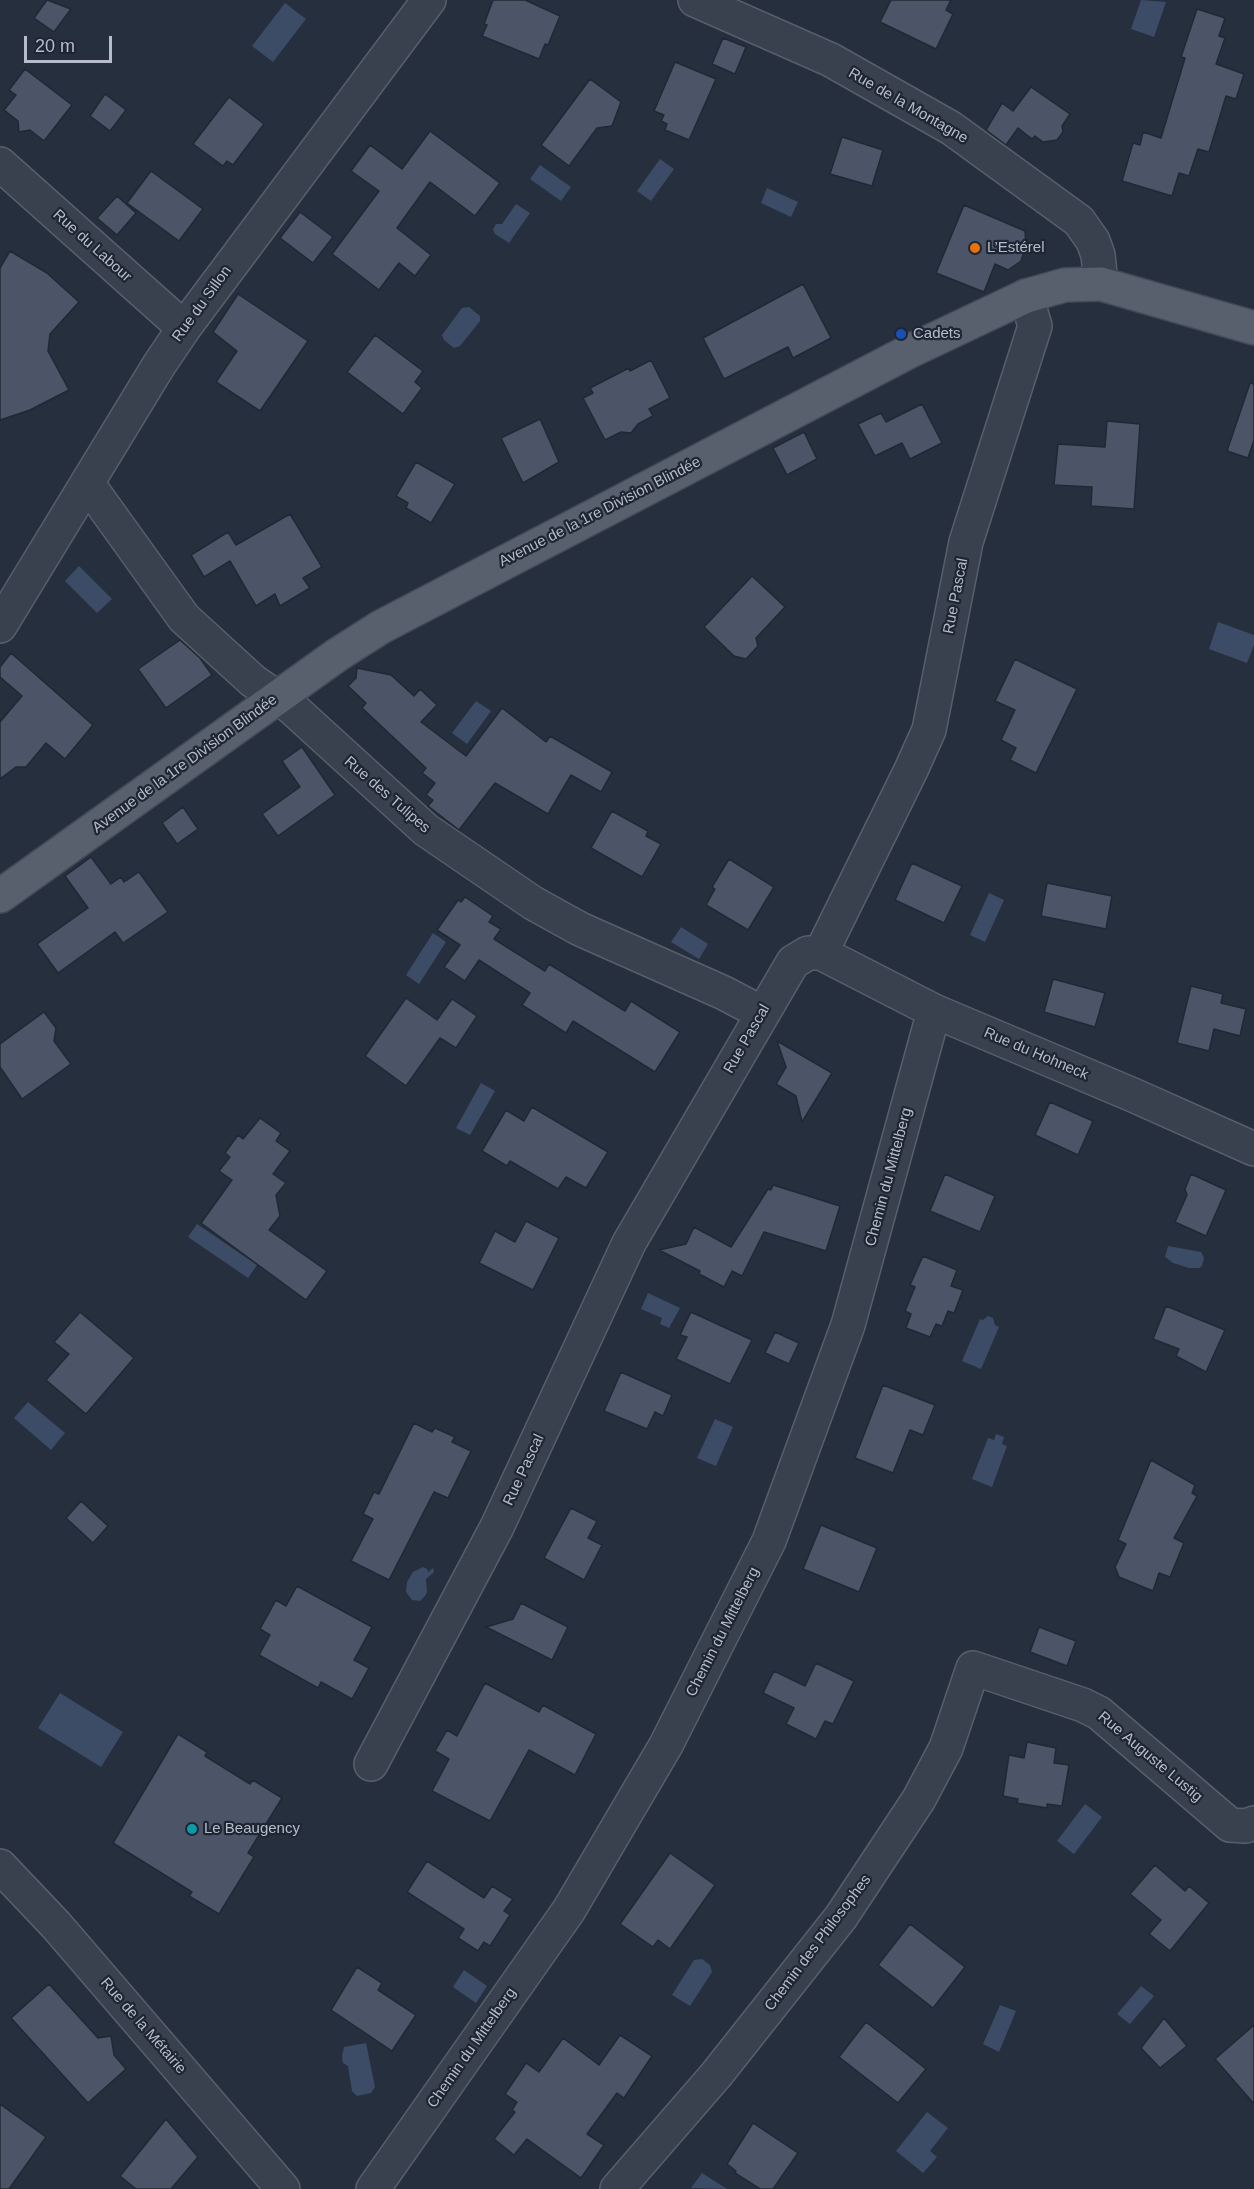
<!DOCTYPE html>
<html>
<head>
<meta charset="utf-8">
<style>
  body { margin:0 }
  #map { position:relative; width:1254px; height:2189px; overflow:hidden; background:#262f3e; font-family:Arial,sans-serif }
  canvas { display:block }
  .scale { position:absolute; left:24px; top:36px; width:88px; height:27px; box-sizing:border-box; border:3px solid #b6bcc9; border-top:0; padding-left:8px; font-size:18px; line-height:21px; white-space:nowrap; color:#b6bcc9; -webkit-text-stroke:4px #1f2633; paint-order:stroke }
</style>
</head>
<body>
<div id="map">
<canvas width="1254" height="2189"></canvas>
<div class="scale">20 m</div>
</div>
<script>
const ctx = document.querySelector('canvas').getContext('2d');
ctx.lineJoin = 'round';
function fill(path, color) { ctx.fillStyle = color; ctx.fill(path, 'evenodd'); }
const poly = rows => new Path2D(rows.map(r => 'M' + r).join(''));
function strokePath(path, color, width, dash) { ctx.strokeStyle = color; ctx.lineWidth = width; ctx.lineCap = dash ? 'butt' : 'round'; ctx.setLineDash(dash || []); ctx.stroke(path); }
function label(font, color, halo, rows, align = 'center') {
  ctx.font = font + ' Arial,sans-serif'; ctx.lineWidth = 4.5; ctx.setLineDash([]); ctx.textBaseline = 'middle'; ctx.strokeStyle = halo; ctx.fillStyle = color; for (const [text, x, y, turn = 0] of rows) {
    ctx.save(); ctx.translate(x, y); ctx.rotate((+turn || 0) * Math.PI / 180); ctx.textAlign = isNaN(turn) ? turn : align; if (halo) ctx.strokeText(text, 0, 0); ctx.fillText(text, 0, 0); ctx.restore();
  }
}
const water = poly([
  [1141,0,1166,2,1154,37,1131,29],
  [285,3,306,19,273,62,252,46],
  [660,159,674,169,651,201,637,191],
  [540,165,571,187,561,201,530,179],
  [767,188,798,202,791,217,761,203],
  [516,204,530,213,509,243,495,234,493,229,496,224,502,224],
  [469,307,480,316,480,321,460,346,454,348,444,340,442,335,462,308],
  [79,566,112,599,97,613,65,581],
  [1218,622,1254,635,1254,645,1247,663,1209,649],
  [476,701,491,711,467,744,452,733],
  [989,893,1004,900,985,942,970,935],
  [681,927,708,944,699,959,671,942],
  [433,933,446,942,419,984,406,975],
  [481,1083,495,1091,470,1135,456,1128],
  [197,1224,257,1265,248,1278,188,1237],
  [1168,1246,1201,1252,1204,1258,1202,1266,1199,1268,1189,1268,1173,1263,1165,1257],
  [648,1293,680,1308,669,1328,660,1324,662,1318,641,1309],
  [988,1316,993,1318,995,1325,999,1327,981,1369,962,1361,980,1319,983,1320],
  [28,1402,65,1433,51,1450,14,1418],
  [715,1419,733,1427,716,1466,697,1458],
  [996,1434,1004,1437,1002,1444,1007,1446,992,1487,972,1479,988,1438,994,1440],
  [423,1567,427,1569,428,1572,433,1568,434,1572,426,1579,427,1592,425,1596,420,1601,412,1600,406,1592,407,1582,413,1572],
  [60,1693,123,1732,101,1767,38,1728],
  [1085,1804,1102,1817,1074,1854,1057,1841],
  [702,1959,710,1965,712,1972,690,2006,672,1995,694,1960],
  [464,1970,487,1986,476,2003,453,1987],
  [1141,1986,1154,1996,1130,2024,1117,2014],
  [1000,2005,1016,2011,999,2052,983,2044],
  [366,2043,375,2087,371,2093,357,2096,352,2091,348,2066,343,2063,342,2056,344,2047],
  [927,2112,948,2128,930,2151,937,2157,923,2173,896,2151],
  [702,2173,727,2189,691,2188]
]);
const building = poly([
  [47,0,71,9,54,32,34,18,47,0],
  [493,0,525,0,560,16,548,45,545,44,539,59,482,36,487,25,484,24,493,0],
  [891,0,951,0,946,10,953,14,936,49,880,22,891,0],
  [1197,9,1225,18,1219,36,1225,38,1216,64,1244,74,1236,99,1226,96,1209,152,1198,149,1189,176,1179,173,1172,196,1122,181,1133,143,1140,145,1143,132,1161,138,1185,58,1181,57,1197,9],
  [723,38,746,47,735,74,712,64,723,38],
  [675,62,716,79,689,140,665,130,667,124,661,121,664,115,654,111,675,62],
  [25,69,72,105,44,141,30,130,19,132,18,121,4,110,16,95,9,90,25,69],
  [590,79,621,102,612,126,597,128,569,166,541,145,590,79],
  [1031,87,1070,114,1062,126,1063,132,1057,140,1043,142,1035,136,1032,139,1018,128,1006,145,986,130,1002,103,1013,111,1031,87],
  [105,94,126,110,110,131,90,116,105,94],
  [229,97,264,124,233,165,227,161,223,166,193,144,229,97],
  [430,131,500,183,475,216,430,182,397,228,431,255,415,276,399,263,379,290,332,254,379,191,351,171,370,145,402,169,430,131],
  [842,137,883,150,872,186,830,174,842,137],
  [151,171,203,209,179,241,127,203,151,171],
  [117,196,136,213,117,235,97,218,117,196],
  [964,205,1025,231,1026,246,1021,261,1008,270,995,264,984,292,936,273,964,205],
  [300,212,333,237,313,263,280,238,300,212],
  [10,251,47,273,79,302,50,334,48,351,69,390,30,410,0,420,0,268,10,251],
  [803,284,831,338,793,358,788,347,724,379,703,338,803,284],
  [238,294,308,341,260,411,216,382,237,351,213,332,238,294],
  [375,335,423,371,415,382,422,388,403,414,347,372,375,335],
  [651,360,670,398,649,409,653,416,638,424,631,433,621,432,605,440,583,398,593,393,590,388,629,368,630,371,651,360],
  [1250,383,1254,384,1254,440,1248,458,1227,451,1250,383],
  [922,404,942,443,910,459,902,443,875,456,858,424,881,413,886,422,922,404],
  [540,419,559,462,523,483,501,438,540,419],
  [1107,421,1140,424,1134,509,1091,506,1092,487,1054,485,1058,444,1105,447,1107,421],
  [804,432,817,459,787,475,773,448,804,432],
  [416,462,455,484,431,523,406,508,408,503,396,496,416,462],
  [290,514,322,567,303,578,310,588,280,606,275,594,256,606,230,561,204,577,191,555,228,532,236,545,290,514],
  [752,576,785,607,756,638,758,646,746,659,734,656,704,627,752,576],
  [180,640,200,658,212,675,166,708,138,669,180,640],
  [11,653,93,725,65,759,46,743,26,767,16,767,0,779,0,722,22,696,0,677,0,667,11,653],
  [1015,659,1077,689,1036,773,1010,760,1016,748,1001,740,1015,710,995,701,1015,659],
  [357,668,391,675,414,696,420,689,437,705,421,722,466,756,502,708,546,742,550,736,612,772,601,792,571,775,548,814,495,783,459,830,428,806,433,800,426,795,435,783,422,773,426,768,362,708,366,703,348,686,356,678,357,668],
  [302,747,335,795,278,836,262,814,300,787,282,761,302,747],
  [183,807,198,829,177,844,162,823,183,807],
  [612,811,648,831,646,836,661,844,642,877,591,848,612,811],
  [91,857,111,884,121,877,124,882,139,872,168,912,123,943,115,932,58,973,37,944,88,908,65,876,91,857],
  [729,859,774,887,748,930,706,905,715,889,712,887,729,859],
  [912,863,962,886,944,923,895,900,912,863],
  [1047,883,1112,896,1106,929,1041,916,1047,883],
  [465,897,493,916,489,922,501,929,494,939,545,971,549,964,625,1011,631,1001,680,1032,655,1072,573,1021,566,1033,522,1005,530,993,479,960,465,981,444,967,460,945,437,930,458,900,461,902,465,897],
  [1053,979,1105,993,1095,1027,1044,1012,1053,979],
  [1191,986,1223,994,1221,1003,1246,1009,1240,1036,1214,1029,1209,1051,1177,1043,1191,986],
  [406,998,437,1020,452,999,477,1016,456,1048,440,1038,406,1086,365,1056,406,998],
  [44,1012,56,1028,54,1041,71,1064,22,1099,0,1067,0,1044,44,1012],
  [777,1041,832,1073,802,1122,796,1096,776,1084,786,1067,777,1041],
  [1050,1102,1093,1121,1078,1155,1035,1135,1050,1102],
  [532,1107,608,1152,586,1188,566,1177,558,1189,510,1161,507,1166,482,1151,506,1110,524,1121,532,1107],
  [260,1118,281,1133,276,1141,290,1151,273,1174,286,1183,276,1195,280,1216,269,1230,327,1271,306,1300,201,1223,232,1180,219,1171,230,1157,225,1153,238,1135,243,1139,260,1118],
  [945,1174,995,1196,980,1232,930,1211,945,1174],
  [1191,1174,1226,1190,1206,1236,1175,1222,1187,1195,1185,1189,1191,1174],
  [773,1185,840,1206,826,1251,764,1232,742,1276,732,1271,724,1287,699,1274,700,1271,659,1250,686,1244,694,1227,731,1247,768,1189,771,1190,773,1185],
  [526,1221,559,1238,533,1290,479,1263,495,1231,515,1242,526,1221],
  [923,1256,957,1270,951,1286,963,1290,954,1313,948,1311,942,1326,936,1324,930,1337,906,1328,911,1314,905,1311,915,1287,910,1285,923,1256],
  [1166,1306,1225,1330,1206,1372,1176,1356,1179,1349,1153,1339,1166,1306],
  [80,1312,134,1358,86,1414,46,1380,69,1354,54,1342,80,1312],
  [691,1312,752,1340,730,1384,676,1359,687,1337,680,1335,691,1312],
  [775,1332,799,1343,789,1364,765,1353,775,1332],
  [621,1372,672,1395,663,1416,655,1412,647,1429,604,1411,621,1372],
  [883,1385,935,1405,923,1435,910,1430,893,1473,855,1458,883,1385],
  [414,1423,432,1432,435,1428,455,1437,452,1442,471,1451,448,1498,434,1492,389,1580,351,1561,373,1519,363,1514,374,1492,379,1494,414,1423],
  [1151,1460,1195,1485,1192,1493,1197,1496,1174,1538,1184,1543,1170,1577,1159,1573,1153,1591,1119,1577,1115,1567,1126,1544,1118,1540,1151,1460],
  [81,1501,108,1526,93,1543,66,1518,81,1501],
  [571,1508,597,1521,588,1538,602,1545,584,1580,544,1558,571,1508],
  [821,1525,877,1548,859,1592,803,1569,821,1525],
  [297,1586,372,1627,354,1660,369,1668,352,1699,321,1682,318,1688,259,1655,270,1635,260,1629,276,1600,286,1606,297,1586],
  [521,1603,568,1627,552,1660,486,1627,513,1619,521,1603],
  [1039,1627,1076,1641,1067,1666,1030,1652,1039,1627],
  [816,1663,854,1681,833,1724,825,1721,816,1739,786,1724,794,1708,763,1693,774,1671,805,1686,816,1663],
  [485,1683,539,1712,543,1705,596,1734,575,1775,529,1750,490,1821,432,1791,449,1759,435,1751,447,1730,457,1736,485,1683],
  [178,1734,207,1752,205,1756,250,1784,253,1780,282,1798,248,1853,254,1857,219,1914,189,1896,192,1892,113,1843,178,1734],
  [1027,1742,1056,1748,1054,1763,1069,1765,1062,1806,1047,1804,1047,1808,1017,1803,1018,1799,1003,1796,1009,1755,1024,1758,1027,1742],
  [670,1853,715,1885,670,1949,658,1940,653,1947,620,1924,670,1853],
  [427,1861,484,1898,492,1886,513,1899,504,1911,510,1915,490,1946,484,1942,478,1951,458,1938,464,1929,407,1892,427,1861],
  [1155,1865,1185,1891,1189,1886,1209,1903,1170,1951,1149,1934,1161,1920,1130,1894,1155,1865],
  [910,1924,965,1967,933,2008,878,1965,910,1924],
  [357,1967,382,1983,378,1990,416,2015,392,2051,331,2010,357,1967],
  [49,1984,98,2038,111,2036,114,2055,126,2069,88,2103,11,2018,49,1984],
  [1164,2018,1187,2046,1160,2068,1141,2048,1164,2018],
  [866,2022,926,2069,898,2103,839,2057,866,2022],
  [1254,2025,1254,2104,1215,2059,1254,2025],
  [620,2035,652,2056,624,2098,617,2093,587,2134,604,2145,581,2178,527,2139,514,2155,494,2139,515,2112,512,2110,517,2102,505,2094,526,2063,539,2072,563,2038,599,2065,620,2035],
  [0,2104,46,2137,9,2189,0,2189,0,2104],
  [166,2119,198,2157,171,2189,136,2189,120,2176,166,2119],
  [753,2123,798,2153,773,2189,760,2189,735,2173,736,2171,727,2164,753,2123]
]);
const minor = poly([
  [695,0,831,60,951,128,1079,221,1093,241,1098,255,1101,284],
  [0,164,184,328],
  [87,483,184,618,253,681,291,707,426,830,533,903,580,929,724,993,762,1013],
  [0,626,159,365,184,328,429,0],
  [821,953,911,770,929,730,966,542,1035,326,1026,296],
  [371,1764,497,1527,629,1243,793,962,808,953,821,953,934,1011,1133,1095,1254,1149],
  [0,1866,56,1925,283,2189],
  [373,2189,569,1910,666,1745,769,1541,848,1325,934,1011],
  [617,2189,716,2075,841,1917,919,1799,946,1748,973,1668,1083,1705,1099,1713,1230,1825,1246,1826,1254,1823]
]);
const major = poly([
  [0,896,337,655,381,627,910,351,1026,296,1065,285,1101,284,1254,328]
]);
const markers = [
  [975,248,6,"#e8710a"],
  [901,334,6,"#1a4fb4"],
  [192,1829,6,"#0f9aa8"]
];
const streetNames = [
  ["Rue de la Montagne",908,106,30],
  ["Rue du Labour",92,246,42],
  ["Rue du Sillon",202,304,-54],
  ["Avenue de la 1re Division Blindée",600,512,-27],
  ["Rue Pascal",956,596,-79],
  ["Avenue de la 1re Division Blindée",185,764,-36],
  ["Rue des Tulipes",387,795,41],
  ["Rue Pascal",747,1039,-60],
  ["Rue du Hohneck",1036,1054,23],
  ["Chemin du Mittelberg",889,1177,-75],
  ["Rue Pascal",524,1470,-65],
  ["Chemin du Mittelberg",723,1632,-63],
  ["Rue Auguste Lustig",1150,1757,40],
  ["Chemin des Philosophes",818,1943,-53],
  ["Rue de la Métairie",143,2026,49],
  ["Chemin du Mittelberg",472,2048,-55]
];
const poiNames = [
  ["L’Estérel",987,248],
  ["Cadets",913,334],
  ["Le Beaugency",204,1829]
];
fill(water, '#3c4b66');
fill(building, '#4c5567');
strokePath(building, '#212835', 1.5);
strokePath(minor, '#585f6c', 36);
strokePath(major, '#434a57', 36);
strokePath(minor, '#3a414e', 33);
strokePath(major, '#58606e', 33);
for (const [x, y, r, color] of markers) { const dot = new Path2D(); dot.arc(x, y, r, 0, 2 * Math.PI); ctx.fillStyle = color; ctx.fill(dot); strokePath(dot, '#1f2633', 2); }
label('15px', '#b6bcc9', '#1f2633', streetNames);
label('15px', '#b6bcc9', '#1f2633', poiNames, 'left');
</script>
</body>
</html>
